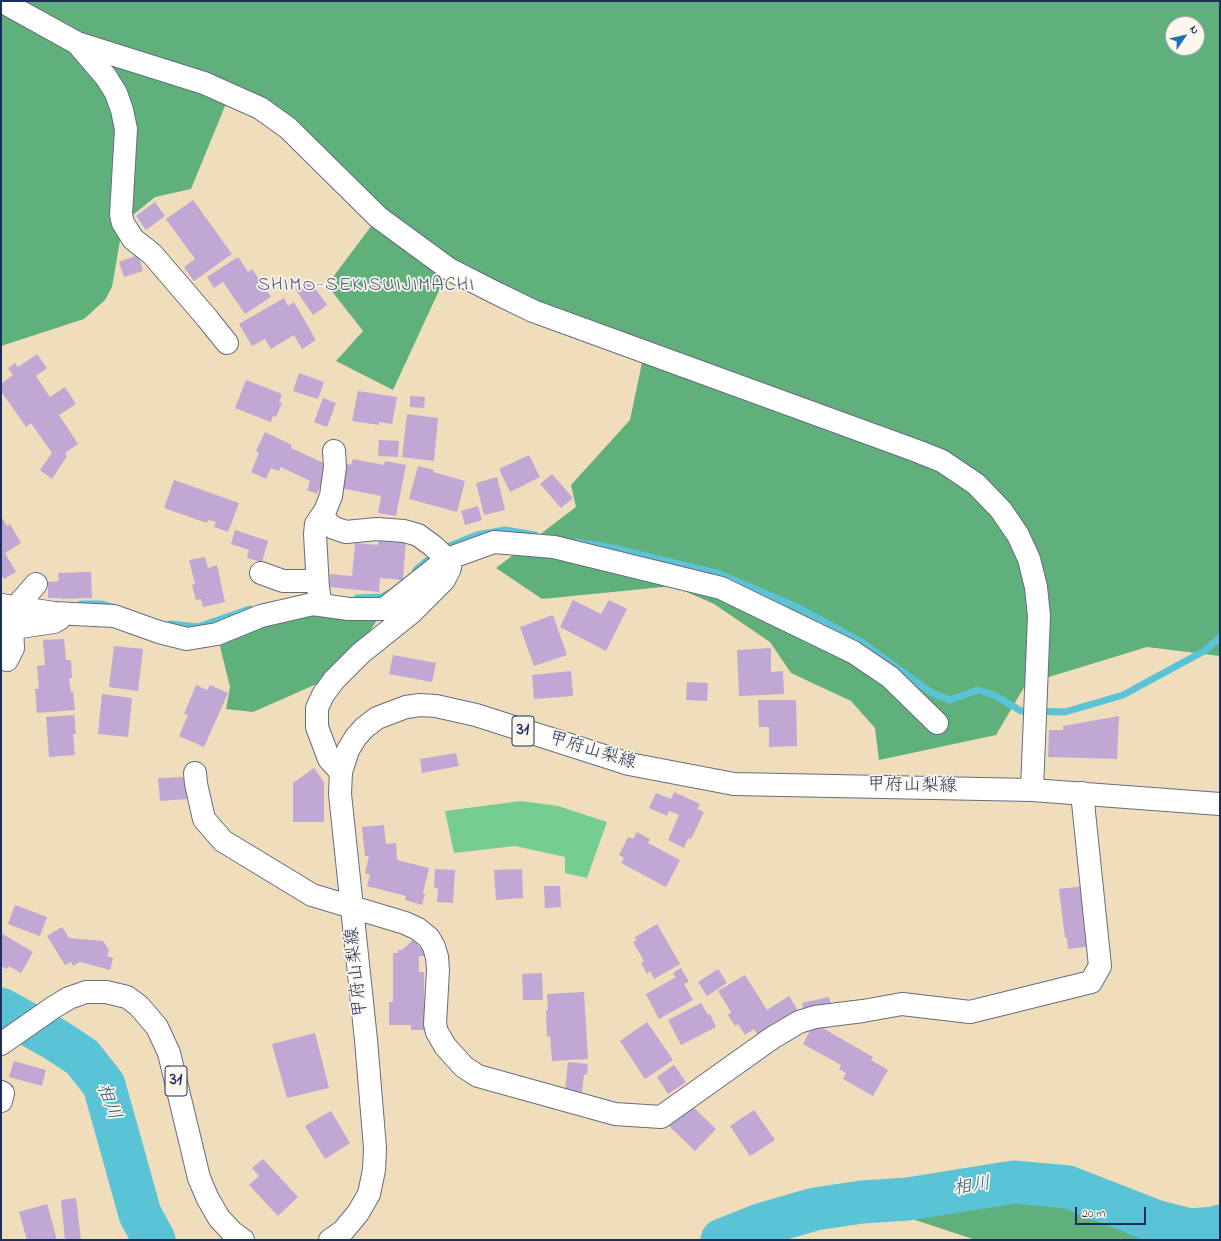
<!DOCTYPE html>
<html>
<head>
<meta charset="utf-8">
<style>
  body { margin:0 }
  #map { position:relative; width:1221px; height:1241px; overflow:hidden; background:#efddbc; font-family:"Indie Flower",sans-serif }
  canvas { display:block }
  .frame { position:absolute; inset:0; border:2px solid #1b2f5e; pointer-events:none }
  .north { position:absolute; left:1165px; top:16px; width:40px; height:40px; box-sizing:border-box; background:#fbf7ec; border:1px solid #a1a7b3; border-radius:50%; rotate:56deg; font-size:11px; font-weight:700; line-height:16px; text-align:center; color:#1b2f5e }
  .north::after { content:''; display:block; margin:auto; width:14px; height:18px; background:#1f6fb2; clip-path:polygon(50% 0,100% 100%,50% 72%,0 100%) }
  .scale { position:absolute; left:1075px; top:1207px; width:71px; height:18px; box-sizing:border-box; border:2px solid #1b2f5e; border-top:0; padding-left:5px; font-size:12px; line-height:14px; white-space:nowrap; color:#1b2f5e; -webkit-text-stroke:3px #fbf7ec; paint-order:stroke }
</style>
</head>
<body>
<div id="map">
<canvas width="1221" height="1241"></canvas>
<div class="frame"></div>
<div class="north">N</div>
<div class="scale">20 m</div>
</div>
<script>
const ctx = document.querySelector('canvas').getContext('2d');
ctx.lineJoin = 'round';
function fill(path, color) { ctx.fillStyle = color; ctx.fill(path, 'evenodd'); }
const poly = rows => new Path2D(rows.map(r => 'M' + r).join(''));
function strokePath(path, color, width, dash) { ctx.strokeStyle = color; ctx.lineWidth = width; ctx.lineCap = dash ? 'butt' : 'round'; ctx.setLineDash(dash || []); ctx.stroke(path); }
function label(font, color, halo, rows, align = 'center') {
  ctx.font = font + ' "Indie Flower","Klee One",sans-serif'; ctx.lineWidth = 3.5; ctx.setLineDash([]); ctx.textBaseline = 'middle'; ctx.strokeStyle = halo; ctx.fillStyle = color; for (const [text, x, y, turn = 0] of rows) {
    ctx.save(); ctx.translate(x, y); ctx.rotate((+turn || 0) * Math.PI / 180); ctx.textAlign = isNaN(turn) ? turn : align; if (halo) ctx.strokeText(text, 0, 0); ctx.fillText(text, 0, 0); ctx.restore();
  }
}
const green = poly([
  [521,801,558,806,607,822,587,878,565,873,565,857,515,846,454,853,445,811]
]);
const forest = poly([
  [1,1,1220,1,1220,656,1147,647,1026,684,996,735,879,760,875,728,851,701,791,673,770,642,714,604,673,586,542,599,496,568,576,507,571,485,630,420,644,353,449,269,393,390,336,361,363,331,327,285,378,217,335,176,228,93,225,106,191,189,155,197,123,223,112,287,105,300,84,319,1,346],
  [1173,24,1197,24,1197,48,1173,48],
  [384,609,344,672,253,712,226,709,230,687,217,634,261,616],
  [1014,1182,1068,1187,1155,1221,1190,1230,1215,1228,1220,1226,1220,1240,976,1240,912,1219,908,1199]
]);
const stream = poly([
  [577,542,613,548,720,574,797,607,860,641,932,693,950,700,978,690,994,695,1021,711,1065,712,1123,695,1206,650,1220,637],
  [416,570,440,550,477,535,505,530,535,535],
  [357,598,382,597,389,593],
  [81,604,101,604,112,607],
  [170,624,198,627,250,609]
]);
const river = poly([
  [1,1009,56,1040,82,1057,104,1085,140,1214,154,1240],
  [722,1240,760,1225,815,1209,862,1202,908,1199,1014,1182,1068,1187,1155,1221,1190,1230,1215,1228,1220,1226]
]);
const building = poly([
  [193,200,232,254,194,281,184,267,195,259,166,219],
  [155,202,165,216,146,230,136,216],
  [138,255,143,271,124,277,119,262],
  [238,257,248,272,252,269,271,297,245,314,223,282,214,288,207,277],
  [310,281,327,305,313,315,296,290],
  [284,298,288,306,294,302,316,340,302,349,294,335,271,349,265,339,252,346,239,324],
  [37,354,47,368,36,376,50,397,65,387,76,404,59,415,78,444,65,453,67,456,52,479,40,470,52,453,31,423,26,427,1,391,1,384,13,375,8,368,15,363,18,367],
  [299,373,324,382,318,399,293,391],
  [246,380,282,394,279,402,282,403,276,417,273,416,271,422,235,408],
  [358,391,397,397,392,424,379,422,379,425,352,421],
  [410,396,425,397,424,408,410,407],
  [323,398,336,403,327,427,314,422],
  [407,414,438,418,434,461,402,457],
  [265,432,292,445,291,448,330,466,317,494,307,490,310,481,281,467,279,471,271,468,266,479,251,472,259,453,256,451],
  [379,440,399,441,398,457,378,456],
  [529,455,540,477,510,492,499,469],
  [353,459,384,465,385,461,406,465,396,516,378,513,381,496,340,488,344,463,351,465],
  [418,466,434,470,433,472,465,481,457,512,409,499],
  [552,474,573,498,561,508,540,484],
  [497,477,505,510,484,515,476,483],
  [174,480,239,503,228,532,214,527,216,522,208,520,207,523,164,508],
  [478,506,482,520,465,525,461,511],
  [1,516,7,526,10,524,21,543,5,553,16,572,4,579,1,574],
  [235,530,268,541,262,562,247,558,249,550,231,544],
  [379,536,406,538,403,580,380,578,379,592,329,587,330,574,352,576,355,543,378,545],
  [205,557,208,568,217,565,225,602,203,607,201,599,196,600,192,585,195,584,189,560],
  [91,572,92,598,61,599,61,598,48,598,48,582,59,581,58,573],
  [573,600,601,614,609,600,627,609,606,651,560,627],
  [553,615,567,655,534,666,520,627],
  [64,639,66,660,71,660,72,678,69,678,71,692,73,692,75,710,37,713,35,689,39,689,37,666,45,665,43,640],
  [114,646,143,649,138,691,109,687],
  [771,648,771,672,783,671,784,694,739,696,737,650],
  [393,655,436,663,432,682,389,674],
  [571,671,573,696,534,699,532,675],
  [687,682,708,683,707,701,686,700],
  [196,685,207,690,210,685,228,693,204,747,179,736,188,715,184,714],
  [102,694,132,698,128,737,98,734],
  [758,700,796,700,797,746,769,747,769,727,759,727],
  [74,715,76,734,73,734,75,755,49,757,46,717],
  [1119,716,1117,759,1048,757,1049,730,1063,730,1063,726],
  [456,753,459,766,422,773,420,759],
  [314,768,324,782,324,822,293,822,293,783],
  [186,777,188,799,160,801,158,778],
  [674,792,700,804,697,809,704,812,691,839,688,838,684,848,668,840,679,815,669,811,667,816,649,808,656,793,671,799],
  [384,825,386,844,396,843,397,860,429,868,423,893,425,894,422,905,405,900,406,896,367,886,370,875,365,873,369,856,365,856,362,827],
  [637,832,650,839,648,843,680,860,666,887,621,863,624,858,619,855,628,837,633,839],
  [435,869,455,870,453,903,437,902,438,888,434,888],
  [522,869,523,898,496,900,494,870],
  [544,886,560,886,561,907,545,908],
  [1084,886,1091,946,1068,949,1067,938,1065,938,1059,889],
  [15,905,47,917,40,936,8,924],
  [657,924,680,964,654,979,650,971,647,974,641,963,644,961,633,942,637,940,635,937],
  [62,927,69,938,103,941,109,950,107,956,113,958,110,970,80,962,73,966,71,962,65,965,47,936],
  [1,933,33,952,21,973,9,966,7,969,1,966],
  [413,940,424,952,424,956,419,956,419,972,424,972,424,1030,411,1030,411,1025,389,1025,389,1002,393,1002,393,953,398,953,398,950,402,950],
  [681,968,689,982,684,984,693,1000,659,1019,646,994,676,977,673,973],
  [718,969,727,983,707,996,698,982],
  [542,973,543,1000,523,1000,522,974],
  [745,975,767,1010,789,996,799,1012,759,1037,754,1029,745,1035,738,1024,735,1026,728,1015,731,1012,718,991],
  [584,992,588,1059,552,1061,550,1036,547,1037,546,1010,548,1010,547,994],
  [829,997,831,1006,804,1013,802,1003],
  [701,1003,708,1015,710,1014,716,1027,681,1045,668,1020],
  [647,1022,673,1060,645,1079,620,1041],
  [814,1023,873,1057,871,1060,888,1070,873,1096,843,1079,846,1073,839,1069,841,1065,803,1044],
  [315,1033,329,1088,287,1098,272,1044],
  [14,1061,46,1070,42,1086,9,1077],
  [568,1062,588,1064,587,1075,584,1074,582,1093,565,1091],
  [674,1065,686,1082,668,1094,657,1077],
  [686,1107,690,1111,694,1108,716,1129,695,1151,668,1125],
  [754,1110,775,1140,750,1156,730,1126],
  [331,1111,350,1143,325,1159,305,1126],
  [263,1159,298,1197,278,1216,249,1185,259,1176,252,1168],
  [76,1198,81,1240,65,1240,61,1200],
  [47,1204,57,1240,27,1240,19,1212]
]);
const minor = poly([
  [1,1,77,43,204,83,260,108,288,128,378,217,449,269,494,292,533,311,917,451,942,461,976,484,1001,510,1018,535,1029,559,1036,587,1039,616,1032,790],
  [77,43,106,77,116,93,122,110,126,129,121,215,123,223,133,239,152,254,207,318,227,343],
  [321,517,334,528,346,532,377,529,404,531,418,535,433,546,447,559,450,568,444,580,411,613,361,653,334,680,323,695,317,708,317,727,329,759,341,772],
  [261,573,283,581,317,581],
  [1,605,54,613,114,616,159,632,187,639,217,634,261,616,313,604,349,609,384,609,447,559,494,542,554,547,721,588,853,652,890,677,937,723],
  [321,605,318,588,315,534,316,524,325,511,331,496,335,467,334,451],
  [16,607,36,584],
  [1,624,20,627,54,622,59,619],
  [7,660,13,648,12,626],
  [195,773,196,784,204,819,223,841,312,895,405,923,418,929,429,938,434,947,437,957,438,970,435,1024,437,1032,445,1046,464,1067,478,1076,615,1114,661,1117,772,1038,799,1022,815,1017,863,1011,902,1004,970,1012,1091,982,1100,966,1082,793],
  [1,1092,3,1093,1,1101]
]);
const major = poly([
  [1,1044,54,1007,69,998,86,992,106,992,127,997,139,1006,157,1027,169,1053,199,1178,208,1199,219,1218,232,1232,243,1240],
  [330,1240,343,1231,358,1213,369,1194,374,1170,375,1148,366,1040,340,794,341,772,348,750,356,737,364,728,377,718,406,707,420,705,436,706,476,715,629,764,734,784,1032,790,1220,804]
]);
const shields = [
  [523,731,22],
  [176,1081,22]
];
const shieldNames = [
  ["31",523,731],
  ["31",176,1081]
];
const streetNames = [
  ["甲府山梨線",592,752,17],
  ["甲府山梨線",912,787,1],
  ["甲府山梨線",358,972,-96]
];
const waterNames = [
  ["相川",107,1102,70],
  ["相川",972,1188,-9]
];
const quarterNames = [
  ["SHIMO-SEKISUIJIMACHI",366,287]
];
fill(green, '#76cd92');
fill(forest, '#60b07c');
strokePath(stream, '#5ac3d6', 7);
strokePath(river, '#5ac3d6', 43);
fill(building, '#c1a7d3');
strokePath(minor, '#656c7f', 24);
strokePath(major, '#656c7f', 24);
strokePath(minor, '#fff', 22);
strokePath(major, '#fff', 22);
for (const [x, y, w] of shields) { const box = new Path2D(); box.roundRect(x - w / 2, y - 15, w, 30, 3); ctx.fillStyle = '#fbf7ec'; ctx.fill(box); strokePath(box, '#1b2f5e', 1); }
label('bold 17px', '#1b2f5e', null, shieldNames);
label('18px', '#1b2f5e', '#fbf7ec', streetNames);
label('italic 19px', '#2e5b82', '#fbf7ec', waterNames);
ctx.letterSpacing = '1px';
label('20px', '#555987', '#fbf7ec', quarterNames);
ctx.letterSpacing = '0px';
</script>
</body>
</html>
